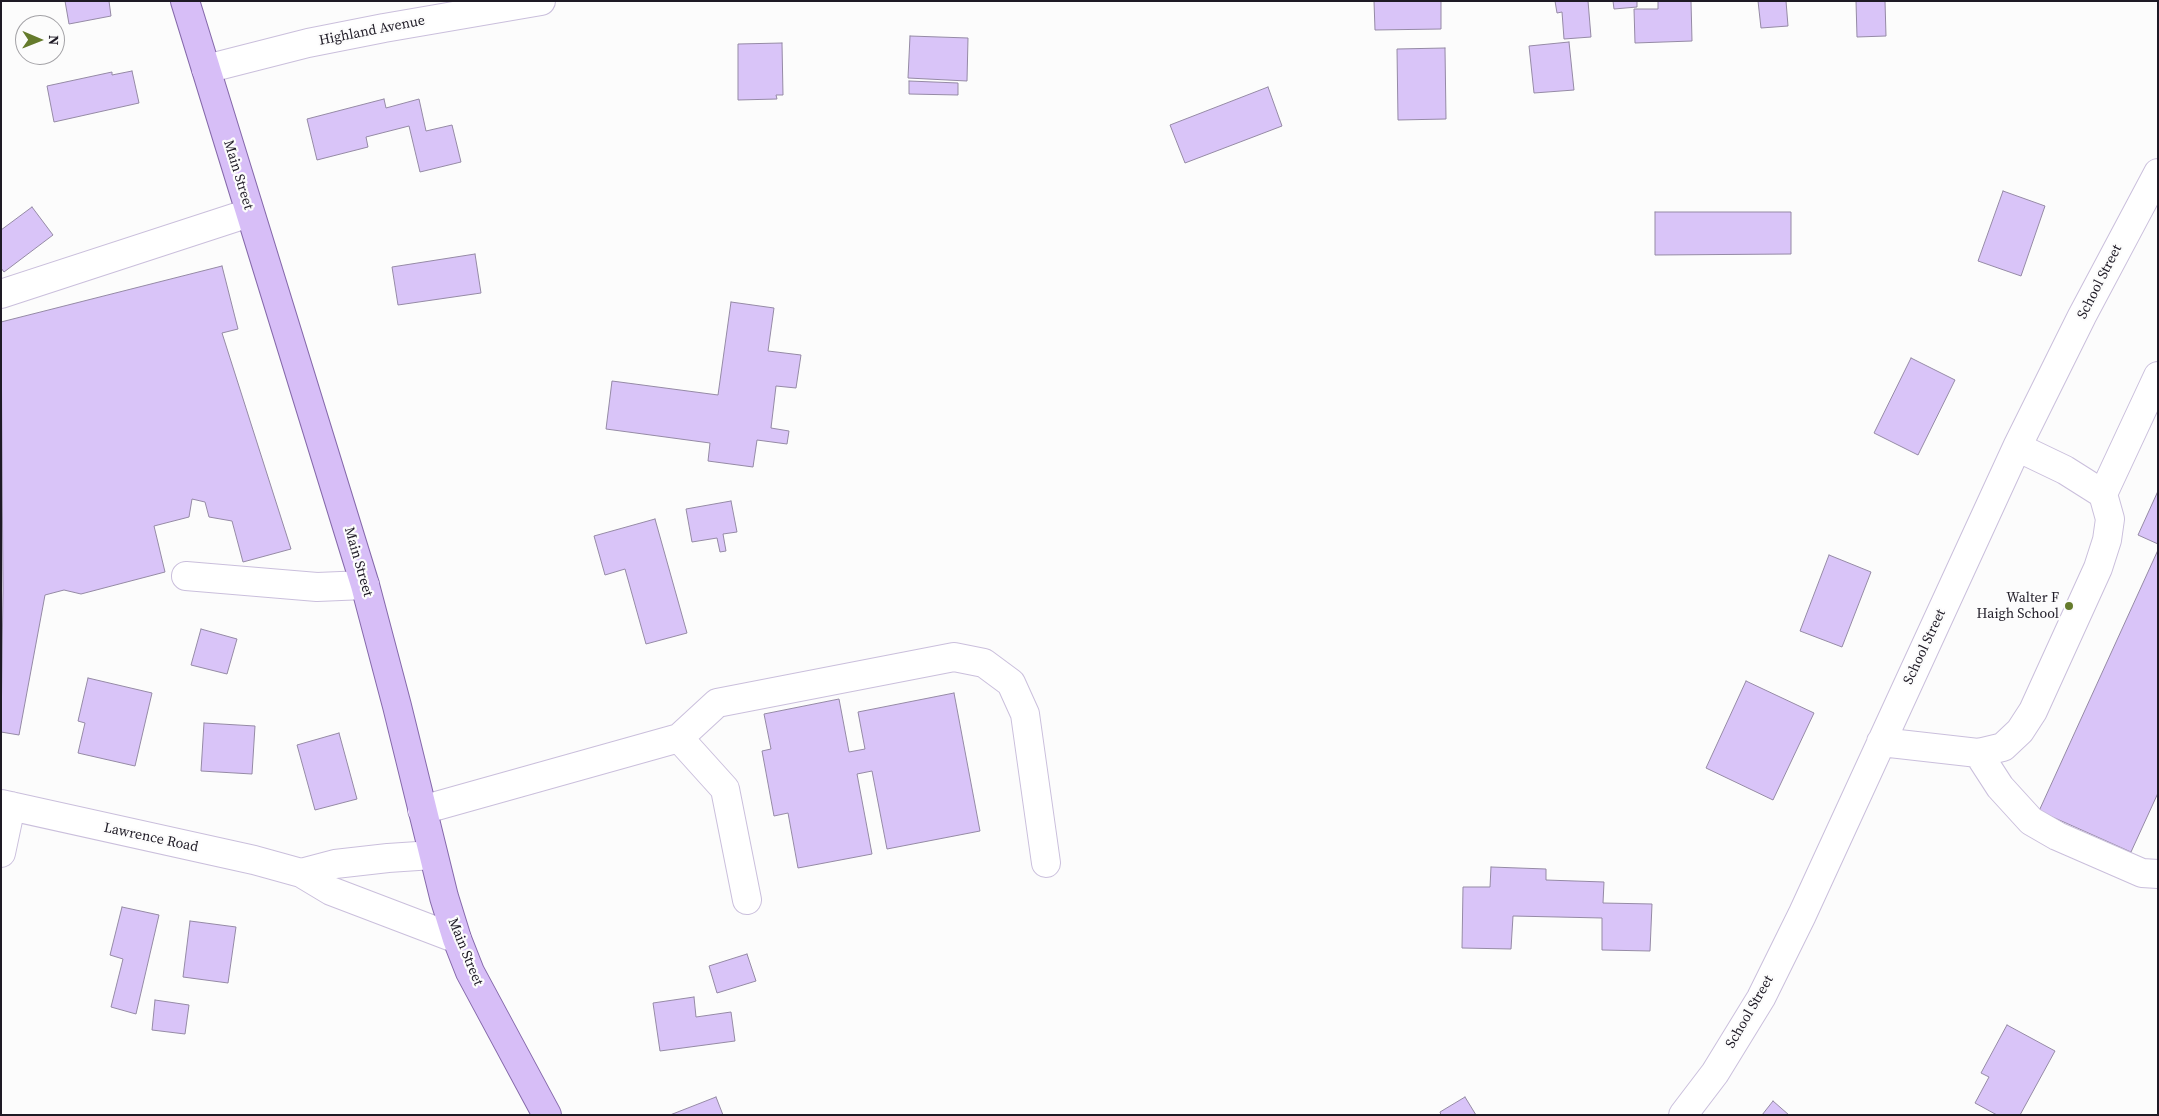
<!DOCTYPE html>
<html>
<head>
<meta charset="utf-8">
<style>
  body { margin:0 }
  #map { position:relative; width:2159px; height:1116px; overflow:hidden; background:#fcfcfc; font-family:"Source Serif 4",serif }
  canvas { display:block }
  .frame { position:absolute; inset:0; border:2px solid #1e1a25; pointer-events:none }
  .north { position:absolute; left:15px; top:15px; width:50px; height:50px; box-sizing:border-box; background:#fcfcfc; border:1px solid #a3a2a6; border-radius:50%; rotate:91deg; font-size:14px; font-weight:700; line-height:20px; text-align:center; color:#1e1a25 }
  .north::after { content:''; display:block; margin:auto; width:18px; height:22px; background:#657b2c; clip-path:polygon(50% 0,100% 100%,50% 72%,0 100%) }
</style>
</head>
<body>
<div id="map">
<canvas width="2159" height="1116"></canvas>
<div class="frame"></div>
<div class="north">N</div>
</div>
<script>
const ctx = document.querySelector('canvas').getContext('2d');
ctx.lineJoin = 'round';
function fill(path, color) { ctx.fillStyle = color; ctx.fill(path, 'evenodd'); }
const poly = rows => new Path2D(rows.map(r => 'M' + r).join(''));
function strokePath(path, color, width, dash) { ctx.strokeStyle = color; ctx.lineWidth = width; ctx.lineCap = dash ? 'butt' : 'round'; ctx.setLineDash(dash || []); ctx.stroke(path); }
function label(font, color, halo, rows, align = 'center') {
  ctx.font = font + ' "Source Serif 4",serif'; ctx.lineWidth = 4.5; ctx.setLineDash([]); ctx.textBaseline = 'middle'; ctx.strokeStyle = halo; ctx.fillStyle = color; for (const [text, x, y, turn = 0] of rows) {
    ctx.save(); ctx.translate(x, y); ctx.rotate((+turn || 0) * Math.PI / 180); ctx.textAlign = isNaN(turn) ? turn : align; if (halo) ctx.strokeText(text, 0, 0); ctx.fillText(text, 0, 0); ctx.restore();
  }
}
const building = poly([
  [65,1,109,1,111,16,69,24,65,1],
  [1374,1,1441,1,1441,29,1375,30,1374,1],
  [1555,1,1588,1,1591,37,1564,39,1562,12,1557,13,1555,1],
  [1613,1,1637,1,1637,7,1614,9,1613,1],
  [1658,1,1691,1,1692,41,1635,43,1634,9,1658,9,1658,1],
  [1758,1,1786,1,1788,26,1761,28,1758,1],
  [1856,1,1885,1,1886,36,1857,37,1856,1],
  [910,36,968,38,967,81,908,78,910,36],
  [1569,42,1574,90,1534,93,1529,46,1569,42],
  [782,43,783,95,776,95,777,99,738,100,738,44,782,43],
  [1445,48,1446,119,1398,120,1397,49,1445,48],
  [132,71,139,103,54,122,47,86,112,72,112,75,132,71],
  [909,81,958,83,958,95,909,94,909,81],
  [1268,87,1282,126,1185,163,1170,125,1268,87],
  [384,99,386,108,419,99,426,131,452,125,461,162,420,172,409,126,366,137,368,147,317,160,307,119,384,99],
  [2003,191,2045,206,2021,276,1978,261,2003,191],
  [32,207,53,235,4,272,1,268,1,230,32,207],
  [1655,212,1791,212,1791,254,1655,255,1655,212],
  [475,254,481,293,398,305,392,267,475,254],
  [222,266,238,329,222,333,291,549,243,562,232,521,209,517,205,502,192,499,189,517,154,526,165,572,81,594,64,590,45,595,19,735,1,732,3,590,1,322,222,266],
  [731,302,774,308,768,351,801,355,796,388,776,386,771,428,789,431,787,444,757,440,753,467,708,461,710,443,606,429,612,381,718,395,731,302],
  [1911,358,1955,380,1918,455,1874,433,1911,358],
  [2158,491,2158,544,2138,535,2158,491],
  [731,501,737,532,723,534,726,551,720,552,717,538,692,542,686,509,731,501],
  [655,519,687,633,646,644,625,569,605,575,594,536,655,519],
  [2158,550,2158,793,2131,852,2039,811,2158,550],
  [1829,555,1871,572,1842,647,1800,631,1829,555],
  [201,629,237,639,227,674,191,665,201,629],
  [88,678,152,693,135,766,78,753,85,723,78,721,88,678],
  [1746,681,1814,713,1773,800,1706,768,1746,681],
  [954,693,980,831,887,849,872,771,857,774,872,854,798,868,788,813,774,816,762,751,771,749,764,714,839,699,849,752,865,749,858,712,954,693],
  [204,723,255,726,252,774,201,771,204,723],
  [339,733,357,799,315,810,297,745,339,733],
  [1491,867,1546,869,1546,880,1604,882,1603,903,1652,904,1650,951,1602,950,1602,918,1513,916,1511,949,1462,948,1463,887,1490,887,1491,867],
  [122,907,159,915,136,1014,111,1007,123,959,110,955,122,907],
  [190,921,236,927,228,983,183,977,190,921],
  [747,954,756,981,717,993,709,966,747,954],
  [694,997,696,1017,731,1012,735,1041,660,1051,653,1003,694,997],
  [155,1000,189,1005,185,1034,152,1030,155,1000],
  [2007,1025,2055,1051,2020,1115,1997,1115,1975,1103,1989,1077,1981,1073,2007,1025],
  [716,1097,723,1115,670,1115,716,1097],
  [1465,1097,1476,1115,1441,1115,1440,1112,1465,1097],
  [1773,1101,1789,1115,1762,1115,1773,1101]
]);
const minor = poly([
  [206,69,308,43,384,28,541,1],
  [1,294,249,213],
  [2103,494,2158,376],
  [186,576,317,587,365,585],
  [679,738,725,789,747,900],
  [1881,742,1978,753,2003,747,2020,731,2033,711,2098,568,2107,540,2110,519,2103,494,2065,470,2017,447],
  [1978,753,2000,787,2031,821,2057,836,2142,873,2158,874],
  [1,804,254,860,301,873,331,891,457,939],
  [422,810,679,738,717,703,954,657,984,663,1011,683,1025,714,1046,863],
  [1,853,11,806],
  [301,873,335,864,388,858,433,855],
  [1683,1115,1715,1073,1761,998,1802,915,2017,447,2082,316,2158,173]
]);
const major = poly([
  [185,1,365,585,397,706,444,897,457,939,470,972,547,1115]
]);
const markers = [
  [2069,606,5,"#657b2c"]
];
const streetNames = [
  ["Highland Avenue",372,31,-11],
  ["Main Street",238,175,73],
  ["School Street",2100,282,-63],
  ["Main Street",358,562,74],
  ["School Street",1925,647,-65],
  ["Lawrence Road",151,838,12],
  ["Main Street",465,952,68],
  ["School Street",1750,1012,-60]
];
const poiNames = [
  ["Walter F",2059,598],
  ["Haigh School",2059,614]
];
fill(building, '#d9c4f8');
strokePath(building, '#958aa5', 1);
strokePath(minor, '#cabfdc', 30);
strokePath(major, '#8569aa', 30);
strokePath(minor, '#fff', 28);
strokePath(major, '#d7bef7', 28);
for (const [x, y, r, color] of markers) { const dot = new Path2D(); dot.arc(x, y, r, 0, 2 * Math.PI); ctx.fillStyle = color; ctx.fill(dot); strokePath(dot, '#fcfcfc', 2); }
label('14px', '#1e1a25', '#fcfcfc', streetNames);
label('14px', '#1e1a25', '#fcfcfc', poiNames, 'right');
</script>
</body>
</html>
